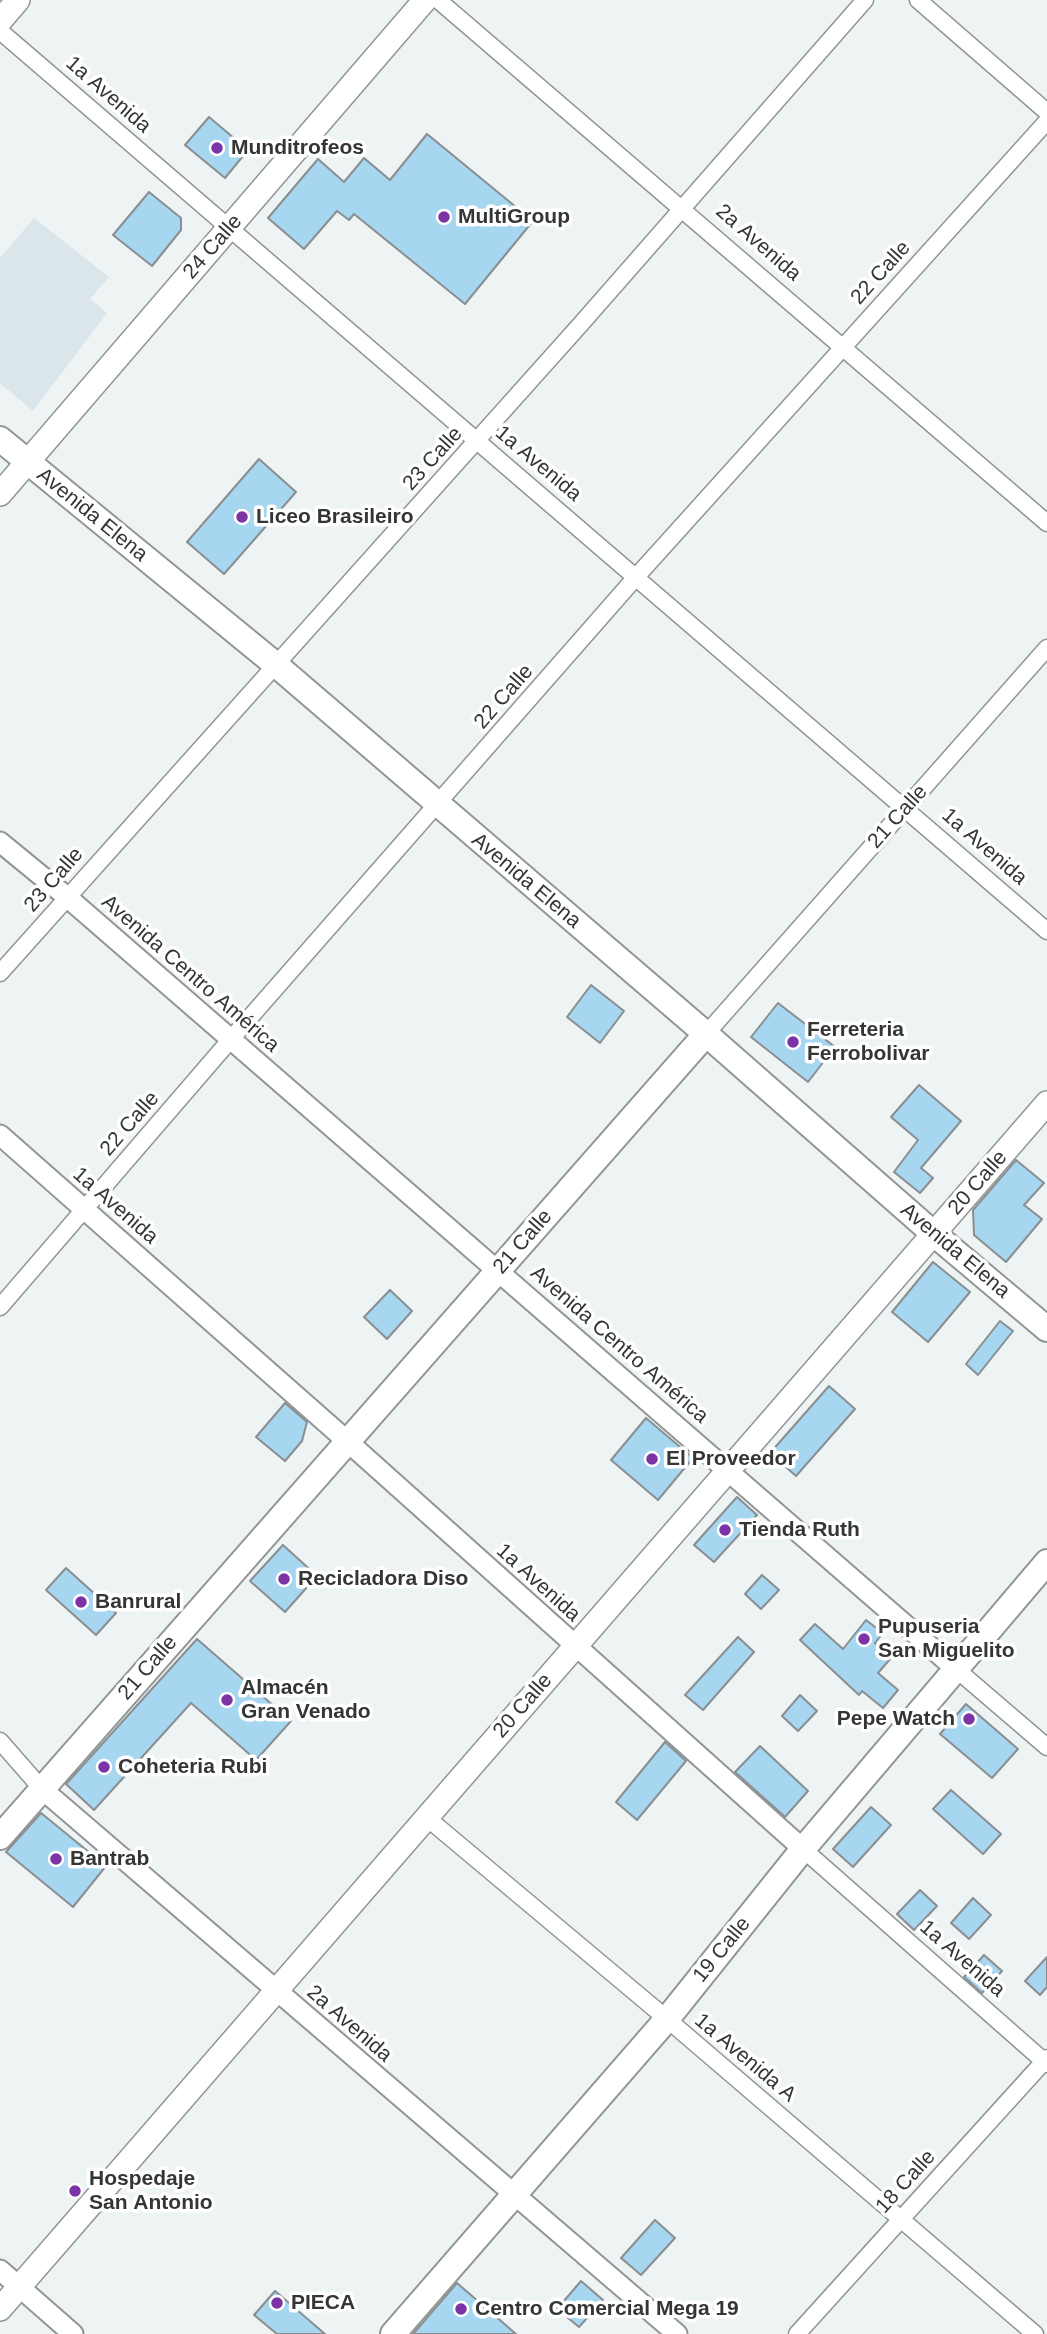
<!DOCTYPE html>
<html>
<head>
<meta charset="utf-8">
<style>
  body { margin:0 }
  canvas { display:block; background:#eef3f4 }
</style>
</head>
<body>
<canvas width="1047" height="2334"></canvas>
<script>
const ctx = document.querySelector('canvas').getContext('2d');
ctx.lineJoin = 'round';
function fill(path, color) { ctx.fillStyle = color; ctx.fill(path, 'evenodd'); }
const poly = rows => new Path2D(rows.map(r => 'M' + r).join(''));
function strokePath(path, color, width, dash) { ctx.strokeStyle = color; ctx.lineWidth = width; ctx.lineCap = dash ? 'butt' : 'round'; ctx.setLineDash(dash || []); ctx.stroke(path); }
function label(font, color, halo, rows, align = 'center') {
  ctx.font = font + ' Helvetica,sans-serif'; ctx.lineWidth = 7; ctx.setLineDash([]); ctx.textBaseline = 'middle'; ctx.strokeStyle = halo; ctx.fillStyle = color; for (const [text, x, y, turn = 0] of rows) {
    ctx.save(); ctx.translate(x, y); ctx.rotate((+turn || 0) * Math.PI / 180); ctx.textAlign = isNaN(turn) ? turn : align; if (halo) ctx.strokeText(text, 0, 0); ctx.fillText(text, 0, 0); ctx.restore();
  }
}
const built = poly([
  [34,218,109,277,90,299,107,313,33,411,0,383,0,258]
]);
const building = poly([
  [209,117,248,150,225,178,185,145,209,117],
  [427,134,533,221,465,304,354,214,349,220,337,211,304,249,268,218,318,159,344,182,364,158,390,180,427,134],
  [149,192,181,218,181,230,152,266,113,235,149,192],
  [259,459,296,492,224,574,187,542,259,459],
  [591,985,624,1011,600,1043,567,1017,591,985],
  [778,1003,835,1047,808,1082,751,1037,778,1003],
  [919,1085,961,1121,921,1168,933,1178,920,1193,894,1172,918,1140,891,1117,919,1085],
  [1016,1160,1044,1183,1024,1205,1042,1219,1006,1262,974,1235,973,1210,1016,1160],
  [933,1262,970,1292,928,1342,892,1312,933,1262],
  [390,1290,412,1311,387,1339,364,1317,390,1290],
  [1000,1321,1013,1331,978,1375,966,1364,1000,1321],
  [829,1386,855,1409,796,1476,770,1453,829,1386],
  [285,1403,307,1422,302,1441,285,1461,256,1437,285,1403],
  [646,1418,693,1458,658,1500,611,1460,646,1418],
  [737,1497,757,1515,714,1562,694,1545,737,1497],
  [283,1545,317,1576,285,1612,250,1581,283,1545],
  [66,1568,116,1613,96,1635,46,1590,66,1568],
  [762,1575,779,1590,761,1609,745,1594,762,1575],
  [866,1620,883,1633,875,1643,891,1658,878,1673,898,1690,883,1708,862,1691,859,1695,800,1640,815,1624,843,1649,866,1620],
  [738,1637,754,1652,703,1710,685,1695,738,1637],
  [197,1639,291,1721,256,1760,191,1703,94,1810,66,1784,197,1639],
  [800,1695,817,1711,798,1731,782,1716,800,1695],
  [966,1704,1018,1749,992,1778,940,1734,966,1704],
  [665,1742,686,1761,637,1820,616,1802,665,1742],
  [760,1746,808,1791,785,1817,735,1772,760,1746],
  [951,1790,1001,1834,983,1854,933,1809,951,1790],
  [871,1807,891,1825,853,1867,833,1849,871,1807],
  [41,1813,106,1866,73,1907,6,1852,41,1813],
  [920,1890,937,1906,914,1930,897,1914,920,1890],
  [973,1898,991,1915,969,1939,951,1923,973,1898],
  [984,1955,1002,1971,982,1993,964,1977,984,1955],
  [1047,1957,1047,1987,1040,1995,1025,1981,1047,1957],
  [655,2220,675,2238,641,2275,621,2258,655,2220],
  [581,2281,603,2300,579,2327,557,2309,581,2281],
  [457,2283,516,2334,413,2334,457,2283],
  [275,2291,325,2334,277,2334,254,2315,275,2291]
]);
const minor = poly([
  [438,0,1047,523],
  [918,0,1047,112],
  [0,31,1047,931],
  [0,973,580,325,865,0],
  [706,1034,1047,648],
  [0,1307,231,1039,636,577,1047,121],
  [956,1669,1047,1747],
  [0,1741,42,1789],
  [426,1817,667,2019,1035,2334],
  [803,1849,1047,2064],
  [797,2334,1047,2058]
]);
const tertiary = poly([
  [0,842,67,897,956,1669],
  [0,1135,347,1441,803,1849],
  [42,1789,677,2334],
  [0,2270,73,2334]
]);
const secondary = poly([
  [0,21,18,0],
  [0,494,425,0],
  [0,2309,1047,1103]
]);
const primary = poly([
  [0,439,275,664,706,1034,934,1234,1047,1329],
  [0,1837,706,1034],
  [393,2334,667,2019,803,1849,1047,1562]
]);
const markers = [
  [217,148,7,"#7c33a5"],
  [444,217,7,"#7c33a5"],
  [242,517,7,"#7c33a5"],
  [793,1042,7,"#7c33a5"],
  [652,1459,7,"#7c33a5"],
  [725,1530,7,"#7c33a5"],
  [284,1579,7,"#7c33a5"],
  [81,1602,7,"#7c33a5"],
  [864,1639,7,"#7c33a5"],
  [227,1700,7,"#7c33a5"],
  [969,1719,7,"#7c33a5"],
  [104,1767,7,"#7c33a5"],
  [56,1859,7,"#7c33a5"],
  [75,2191,7,"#7c33a5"],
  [277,2303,7,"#7c33a5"],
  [461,2309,7,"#7c33a5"]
];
const streetNames = [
  ["1a Avenida",108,95,41],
  ["2a Avenida",758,243,41],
  ["24 Calle",213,247,-49],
  ["22 Calle",881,273,-48],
  ["23 Calle",433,459,-48],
  ["1a Avenida",538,464,40],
  ["Avenida Elena",92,515,39],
  ["22 Calle",504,697,-49],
  ["21 Calle",898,817,-48],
  ["1a Avenida",984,847,41],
  ["23 Calle",54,880,-49],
  ["Avenida Elena",526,881,40],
  ["Avenida Centro América",190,974,41],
  ["22 Calle",130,1124,-49],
  ["20 Calle",978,1183,-49],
  ["1a Avenida",115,1206,41],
  ["21 Calle",523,1242,-49],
  ["Avenida Elena",955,1251,40],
  ["Avenida Centro América",619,1345,41],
  ["1a Avenida",538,1583,42],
  ["21 Calle",148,1668,-49],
  ["20 Calle",523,1706,-49],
  ["19 Calle",722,1950,-51],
  ["1a Avenida",962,1959,41],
  ["2a Avenida",349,2024,41],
  ["1a Avenida A",745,2058,40],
  ["18 Calle",906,2182,-48]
];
const poiNames = [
  ["Munditrofeos",231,148],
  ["MultiGroup",458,217],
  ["Liceo Brasileiro",256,517],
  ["Ferreteria",807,1030],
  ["Ferrobolivar",807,1054],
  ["El Proveedor",666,1459],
  ["Tienda Ruth",739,1530],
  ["Recicladora Diso",298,1579],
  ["Banrural",95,1602],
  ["Pupuseria",878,1627],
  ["San Miguelito",878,1651],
  ["Almacén",241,1688],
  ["Gran Venado",241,1712],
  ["Pepe Watch",955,1719,"right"],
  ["Coheteria Rubi",118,1767],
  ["Bantrab",70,1859],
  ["Hospedaje",89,2179],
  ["San Antonio",89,2203],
  ["PIECA",291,2303],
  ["Centro Comercial Mega 19",475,2309]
];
fill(built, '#dae6e9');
fill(building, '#a6d6f0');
strokePath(building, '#8a8e90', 2);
strokePath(minor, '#919596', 19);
strokePath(tertiary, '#919596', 23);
strokePath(secondary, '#919596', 26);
strokePath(primary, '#919596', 28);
strokePath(minor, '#fff', 16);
strokePath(tertiary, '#fff', 19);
strokePath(secondary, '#fff', 23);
strokePath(primary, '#fff', 24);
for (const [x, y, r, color] of markers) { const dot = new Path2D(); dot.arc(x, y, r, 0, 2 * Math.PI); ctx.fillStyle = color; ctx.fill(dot); strokePath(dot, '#fff', 2.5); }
label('21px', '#343636', '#fff', streetNames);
label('bold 21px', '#343636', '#fff', poiNames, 'left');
</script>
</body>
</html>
